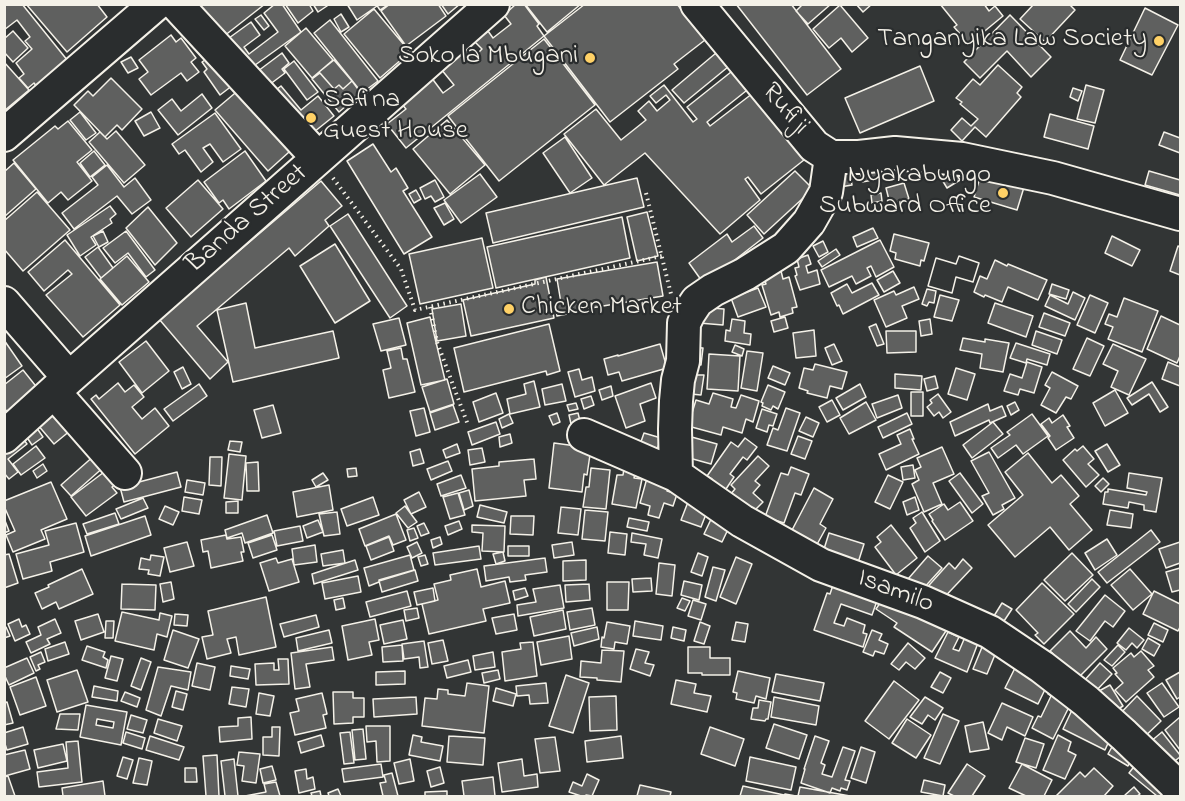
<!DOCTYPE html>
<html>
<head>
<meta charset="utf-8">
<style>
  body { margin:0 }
  #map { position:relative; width:1185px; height:801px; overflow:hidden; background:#323535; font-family:"Indie Flower",sans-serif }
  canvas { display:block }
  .frame { position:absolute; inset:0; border:6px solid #f4f1e8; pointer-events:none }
</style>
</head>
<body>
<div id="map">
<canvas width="1185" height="801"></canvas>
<div class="frame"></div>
</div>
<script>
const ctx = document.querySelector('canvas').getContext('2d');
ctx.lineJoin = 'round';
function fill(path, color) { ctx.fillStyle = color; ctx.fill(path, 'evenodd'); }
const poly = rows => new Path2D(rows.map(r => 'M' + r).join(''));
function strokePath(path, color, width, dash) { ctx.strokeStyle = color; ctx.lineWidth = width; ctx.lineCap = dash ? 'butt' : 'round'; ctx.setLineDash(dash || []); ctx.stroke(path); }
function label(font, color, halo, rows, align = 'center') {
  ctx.font = font + ' "Indie Flower",sans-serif'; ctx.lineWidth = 4.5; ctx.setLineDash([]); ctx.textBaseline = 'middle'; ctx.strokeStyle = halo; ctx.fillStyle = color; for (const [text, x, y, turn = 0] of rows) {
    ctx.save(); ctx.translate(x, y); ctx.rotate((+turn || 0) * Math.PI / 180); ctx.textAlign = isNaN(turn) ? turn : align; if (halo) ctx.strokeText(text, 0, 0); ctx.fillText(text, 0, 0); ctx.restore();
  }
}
const building = poly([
  [4,4,22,4,68,61,37,87,34,83,28,88,19,78,24,74,16,63,32,49,25,41,30,37,17,20,4,30,4,4],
  [26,4,97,4,107,17,67,52,26,4],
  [192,4,265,4,219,40,192,4],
  [275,4,282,4,301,32,244,73,229,38,251,22,260,35,244,47,249,54,278,32,264,13,275,4],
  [285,4,309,4,313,11,298,23,285,4],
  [313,4,330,4,318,12,313,4],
  [347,4,375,4,377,6,357,20,347,4],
  [376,4,389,4,380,10,376,4],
  [390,4,438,4,446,16,406,46,381,11,390,4],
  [441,4,460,4,448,14,441,4],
  [516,4,524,4,539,24,537,26,544,36,406,148,387,124,406,109,400,102,431,77,443,93,454,85,441,69,470,45,477,54,482,49,475,42,488,31,493,38,511,24,504,15,516,4],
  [525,4,581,4,547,32,525,4],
  [585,4,677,4,705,40,674,64,678,69,610,122,544,36,585,4],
  [736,4,791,4,841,69,807,95,736,4],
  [803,4,831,4,808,24,796,11,803,4],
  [856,4,872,4,863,12,856,4],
  [940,4,984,4,989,11,995,6,1003,16,969,44,954,27,957,25,940,4],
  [1034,4,1069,4,1075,10,1045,42,1020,19,1034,4],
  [840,5,868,38,852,52,841,38,829,48,813,29,840,5],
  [1145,8,1178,25,1152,75,1120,60,1145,8],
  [374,9,410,52,380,78,344,34,374,9],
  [341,14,349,27,341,32,334,19,341,14],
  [261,15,269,26,264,30,255,19,261,15],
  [1010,15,1051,57,1031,77,1007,51,980,78,964,62,1010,15],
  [330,20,378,81,362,93,314,33,330,20],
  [306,28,333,60,312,78,285,46,306,28],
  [13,31,28,48,13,62,4,52,4,39,13,31],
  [171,35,176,42,181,38,196,58,191,62,199,72,187,81,181,73,151,95,139,79,148,72,139,60,171,35],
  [544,39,595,105,499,181,448,116,544,39],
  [282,53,289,63,282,69,285,73,261,91,250,77,282,53],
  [716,53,728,67,684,103,672,90,716,53],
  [214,54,237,82,220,95,204,72,207,69,202,62,214,54],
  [131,57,138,68,128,73,121,62,131,57],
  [334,60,352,81,343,89,339,85,334,89,319,72,334,60],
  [294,61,318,92,307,100,284,69,294,61],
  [4,62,29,90,4,111,4,62],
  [998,65,1022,87,1017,93,1021,97,986,137,975,127,962,141,951,130,962,118,971,126,978,119,960,104,962,102,956,98,973,79,980,85,998,65],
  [920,66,934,101,860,133,845,98,920,66],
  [736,68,751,87,707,122,710,126,757,90,809,156,761,194,748,177,745,179,760,200,720,234,645,153,604,185,564,134,596,109,621,140,646,120,638,111,649,101,657,111,670,100,666,95,656,103,650,96,664,85,693,122,697,119,687,107,736,68],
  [320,73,334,89,339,85,343,89,352,81,361,93,339,112,312,79,320,73],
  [111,78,142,109,122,130,117,125,105,137,74,105,88,91,93,96,111,78],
  [247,83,299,143,268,171,215,110,247,83],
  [1086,85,1104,90,1095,123,1077,119,1086,85],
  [281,86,301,110,318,96,334,116,304,140,268,96,281,86],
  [1073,88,1082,91,1078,101,1070,97,1073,88],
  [202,94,212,108,178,135,158,110,172,99,181,111,202,94],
  [80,112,96,133,86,140,70,120,80,112],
  [151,112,160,128,144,136,135,121,151,112],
  [215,113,241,149,223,162,210,144,203,148,213,162,201,172,185,150,179,154,172,144,215,113],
  [1050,114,1094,126,1088,149,1044,137,1050,114],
  [447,120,485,165,450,194,413,149,447,120],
  [68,121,92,150,77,162,92,181,68,200,61,192,48,203,13,160,55,126,58,129,68,121],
  [116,131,145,165,124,183,89,142,100,132,107,139,116,131],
  [1164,132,1180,138,1180,153,1159,145,1164,132],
  [565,137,592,178,570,193,543,153,565,137],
  [373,144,391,172,396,168,408,188,403,191,432,237,404,254,347,161,373,144],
  [94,151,105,165,90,177,80,163,94,151],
  [245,151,266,181,229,209,223,200,219,203,204,182,245,151],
  [14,163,36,189,4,217,4,172,14,163],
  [882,163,885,178,862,182,859,166,882,163],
  [107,165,124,187,135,178,151,200,132,214,117,196,74,229,62,213,98,185,92,177,107,165],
  [954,170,960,180,947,188,941,178,954,170],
  [795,171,813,189,764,234,747,215,795,171],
  [982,171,1025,184,1017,210,974,197,982,171],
  [1149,171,1180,180,1180,195,1145,185,1149,171],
  [850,172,852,185,840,187,838,173,850,172],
  [480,174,497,197,461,223,444,200,480,174],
  [637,178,644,207,493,243,486,213,637,178],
  [198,180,223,209,191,237,166,208,198,180],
  [435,180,444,197,435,202,431,196,425,199,420,188,435,180],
  [321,181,342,206,325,220,329,226,295,256,289,248,197,326,228,362,210,379,159,319,321,181],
  [904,183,909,199,890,204,886,188,904,183],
  [416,190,421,199,414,203,409,194,416,190],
  [37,192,70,230,23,271,4,249,4,221,37,192],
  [881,193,882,201,872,203,871,195,881,193],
  [445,203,454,219,444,225,434,208,445,203],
  [110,206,116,214,110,219,112,223,91,237,96,245,80,256,67,235,110,206],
  [148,207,177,243,155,265,126,228,148,207],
  [647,212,658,256,637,261,627,217,647,212],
  [348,214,407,306,390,318,330,226,348,214],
  [622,217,630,258,496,288,487,247,622,217],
  [754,226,763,238,704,284,689,263,727,234,732,242,754,226],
  [873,228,878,238,857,247,853,237,873,228],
  [103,231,108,242,99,247,93,236,103,231],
  [126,231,155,270,146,277,128,253,115,263,103,248,126,231],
  [894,234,929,243,924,261,921,260,920,266,895,259,896,253,890,251,894,234],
  [1112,236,1140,250,1132,266,1105,253,1112,236],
  [482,238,493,288,420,304,409,254,482,238],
  [65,240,120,305,83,337,46,295,72,274,68,270,44,291,28,272,65,240],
  [880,240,894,267,876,277,871,266,867,268,871,276,856,284,852,276,829,287,821,270,880,240],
  [823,241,828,252,819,257,813,246,823,241],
  [335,244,370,301,335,323,300,266,335,244],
  [1178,246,1180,247,1180,275,1170,271,1178,246],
  [98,247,113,268,101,278,85,257,98,247],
  [836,249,840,255,822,267,818,261,836,249],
  [808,255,811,264,806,266,808,273,817,270,820,284,800,290,795,276,797,275,795,268,799,267,797,259,808,255],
  [127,256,149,282,122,305,100,279,127,256],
  [959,256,979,263,973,282,956,277,952,293,928,286,936,258,956,264,959,256],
  [959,256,979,263,973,282,956,277,952,293,928,286,936,258,956,264,959,256],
  [995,260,1007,266,1008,264,1047,280,1038,300,1008,287,1002,302,985,295,984,297,974,292,980,276,987,279,995,260],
  [657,262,663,296,567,312,567,314,557,316,555,304,561,303,557,279,657,262],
  [780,267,783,279,789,277,797,307,792,308,793,313,780,317,779,312,771,315,762,285,766,284,762,272,780,267],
  [893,271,900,283,884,292,877,280,893,271],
  [546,277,554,318,471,336,463,300,535,284,535,280,546,277],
  [872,283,879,295,843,314,839,305,837,306,831,293,847,284,852,293,872,283],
  [1052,284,1069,290,1066,299,1049,294,1052,284],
  [914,287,919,299,902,306,907,318,886,327,874,300,894,291,896,295,914,287],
  [758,288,766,307,738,317,731,298,758,288],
  [927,289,936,291,934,303,929,302,927,306,922,304,927,289],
  [1073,292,1085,298,1075,320,1045,306,1050,295,1068,304,1073,292],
  [940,295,959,300,952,321,934,317,940,295],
  [1090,295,1108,303,1095,333,1077,325,1090,295],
  [1124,298,1158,311,1142,352,1108,339,1113,327,1105,324,1109,314,1117,317,1124,298],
  [246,303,255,348,333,331,339,358,233,382,217,310,246,303],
  [995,303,1033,316,1026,337,988,323,995,303],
  [461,304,466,336,437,341,432,309,461,304],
  [700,307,724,309,723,325,699,323,700,307],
  [1044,313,1070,323,1065,336,1039,327,1044,313],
  [1161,316,1180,325,1180,356,1177,363,1147,349,1161,316],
  [430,317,445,380,421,385,407,323,430,317],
  [785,317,788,328,774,332,771,321,785,317],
  [399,318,406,345,381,351,373,324,399,318],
  [732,319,745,321,744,333,751,334,750,345,725,341,726,330,730,331,732,319],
  [930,319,932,334,921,336,919,321,930,319],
  [549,324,560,371,547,375,546,371,464,392,454,348,549,324],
  [876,324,884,344,877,346,869,327,876,324],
  [814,330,816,356,796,358,793,333,814,330],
  [886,331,916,331,916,352,887,353,886,331],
  [1036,331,1062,340,1057,354,1032,345,1036,331],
  [963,338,985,342,985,339,1009,343,1003,372,980,368,982,354,960,350,963,338],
  [1087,338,1104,346,1090,376,1073,369,1087,338],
  [4,340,22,366,4,379,4,340],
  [146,341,169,371,142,393,119,362,146,341],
  [1016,343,1050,354,1047,365,1027,359,1026,363,1010,358,1016,343],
  [660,344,667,368,622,381,619,372,608,375,604,359,618,355,618,356,660,344],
  [834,344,842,361,832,365,825,348,834,344],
  [1113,344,1146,359,1129,395,1111,387,1118,371,1103,364,1113,344],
  [735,345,744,349,742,356,732,352,735,345],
  [686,347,703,348,701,365,685,363,686,347],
  [401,348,403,359,407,359,415,392,389,398,383,370,391,368,387,351,401,348],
  [747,351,763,353,757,391,741,388,747,351],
  [709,354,740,356,738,391,707,389,709,354],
  [1027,362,1042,367,1034,393,1020,389,1018,395,1004,391,1010,374,1022,378,1027,362],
  [1168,362,1180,367,1180,386,1162,379,1168,362],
  [815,364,847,372,842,389,830,386,827,398,807,393,808,391,799,388,804,368,813,370,815,364],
  [773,366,790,373,785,385,768,378,773,366],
  [183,367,191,384,182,389,174,372,183,367],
  [697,367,696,375,704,375,701,395,680,393,697,367],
  [956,368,975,374,967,400,948,394,956,368],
  [579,369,582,380,592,377,595,391,575,397,568,372,579,369],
  [23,370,39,390,9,414,4,408,4,385,23,370],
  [1052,372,1078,386,1071,399,1066,397,1056,413,1041,405,1050,388,1045,385,1052,372],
  [895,374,922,376,921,390,895,388,895,374],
  [935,376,938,388,927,391,924,379,935,376],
  [447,379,454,404,430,412,422,387,447,379],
  [534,381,540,407,510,414,507,399,526,394,524,384,534,381],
  [1152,382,1168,407,1160,412,1149,394,1132,405,1127,398,1152,382],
  [118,383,125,392,134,385,144,397,132,407,142,419,155,408,169,426,135,454,91,399,96,395,99,399,118,383],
  [651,383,656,398,640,404,645,421,626,428,615,396,651,383],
  [199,384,207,396,173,421,164,409,199,384],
  [562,384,566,401,545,405,542,389,562,384],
  [860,384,866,397,843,410,836,398,860,384],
  [768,385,785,392,778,409,773,406,771,410,762,406,763,403,761,402,768,385],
  [611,386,613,396,602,400,599,390,611,386],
  [1115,390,1128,413,1105,426,1093,403,1115,390],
  [911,392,923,392,923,416,911,416,911,392],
  [496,393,503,413,479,422,473,402,496,393],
  [713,393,733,399,731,407,736,408,741,395,759,401,753,422,746,419,742,433,723,427,721,435,688,426,696,400,709,404,713,393],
  [938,394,951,412,943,418,939,412,934,416,927,407,932,403,930,400,938,394],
  [898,395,902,408,877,418,872,404,898,395],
  [591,396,594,405,584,409,581,399,591,396],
  [832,400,840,415,827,422,819,407,832,400],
  [866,402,876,420,849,434,840,418,866,402],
  [1015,402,1019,410,1011,415,1007,406,1015,402],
  [576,403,578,409,569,411,567,405,576,403],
  [49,404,71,430,54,444,37,424,49,404],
  [988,404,990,411,1002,406,1006,416,990,423,989,420,955,436,950,422,988,404],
  [273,405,281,433,262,438,254,410,273,405],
  [453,405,459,422,435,430,430,413,453,405],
  [424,408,430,432,416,436,410,411,424,408],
  [786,408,800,413,787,451,767,445,773,428,778,430,786,408],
  [762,409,777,414,773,426,769,425,767,432,756,428,762,409],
  [557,413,560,422,553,425,549,416,557,413],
  [578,413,580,421,571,424,569,415,578,413],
  [907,413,912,424,883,438,878,427,907,413],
  [509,414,513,423,502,428,499,419,509,414],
  [1032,414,1048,436,1023,454,1016,445,998,458,991,448,1010,435,1007,432,1032,414],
  [1063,415,1070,426,1067,427,1074,438,1056,450,1048,438,1050,436,1041,424,1049,418,1052,423,1063,415],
  [806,417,819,423,813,437,799,431,806,417],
  [496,422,500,434,472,445,468,432,496,422],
  [993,422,1003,434,972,458,963,445,993,422],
  [34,424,43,437,32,445,20,427,34,424],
  [910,429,914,439,912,439,919,454,886,470,879,454,901,444,897,435,910,429],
  [19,433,27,444,8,459,18,472,9,479,4,473,4,444,19,433],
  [644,433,661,438,653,462,636,456,644,433],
  [510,434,512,443,500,447,499,437,510,434],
  [688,436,717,444,711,464,682,456,688,436],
  [798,436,812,441,805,459,791,454,798,436],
  [745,438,757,447,747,460,743,457,730,474,734,477,722,495,708,484,712,479,707,476,731,442,738,447,745,438],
  [230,441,242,442,240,452,228,450,230,441],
  [554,443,591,448,587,475,584,474,582,492,549,488,554,443],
  [457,444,460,453,446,458,443,450,457,444],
  [1107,444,1120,465,1108,472,1095,451,1107,444],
  [36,446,45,458,21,475,13,464,36,446],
  [1083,446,1094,459,1088,464,1099,475,1086,487,1063,460,1075,449,1077,451,1083,446],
  [104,447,114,458,71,496,61,485,104,447],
  [942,447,954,474,933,483,942,504,924,512,912,484,919,480,915,470,921,467,917,458,942,447],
  [482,448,485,462,470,465,468,450,482,448],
  [420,449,424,463,413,466,410,452,420,449],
  [989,452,1015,498,1002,505,1004,509,993,515,982,496,989,493,971,461,989,452],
  [1028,453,1052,483,1061,475,1079,496,1070,504,1092,530,1069,550,1050,527,1015,557,988,525,1023,495,1005,472,1028,453],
  [229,454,246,456,242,500,224,498,229,454],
  [758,456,769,466,755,481,760,485,753,493,763,502,752,513,730,495,735,489,731,485,758,456],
  [210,457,222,457,221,486,209,485,210,457],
  [534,459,536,479,524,480,526,496,475,501,472,469,499,466,499,462,534,459],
  [448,461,452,471,431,480,427,469,448,461],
  [258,462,259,491,247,491,246,463,258,462],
  [625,462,637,464,634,478,642,479,636,508,612,504,617,475,623,475,625,462],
  [43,464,47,471,37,478,33,471,43,464],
  [913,465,915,478,903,480,901,467,913,465],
  [112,466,122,479,112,487,117,493,86,516,71,497,112,466],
  [791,467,809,474,801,495,795,493,784,523,765,517,781,473,788,475,791,467],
  [356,468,357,476,348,477,347,469,356,468],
  [591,468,610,470,606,509,583,507,586,487,589,487,591,468],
  [649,471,671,477,667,491,677,494,673,506,664,503,659,518,648,515,650,506,640,503,649,471],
  [177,472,181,487,124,502,120,487,177,472],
  [323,473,328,480,316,487,312,480,323,473],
  [960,473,983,504,972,513,949,481,960,473],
  [1129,473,1162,478,1156,512,1144,510,1144,505,1129,502,1128,508,1103,504,1105,492,1108,492,1108,489,1146,495,1147,492,1127,488,1129,473],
  [461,475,466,488,441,496,437,484,461,475],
  [888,475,903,482,890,509,875,502,888,475],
  [1103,478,1109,484,1101,492,1095,486,1103,478],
  [187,480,205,483,203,495,185,492,187,480],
  [51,482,67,519,41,530,45,539,13,552,6,535,15,531,4,506,4,501,51,482],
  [329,485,333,510,297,517,293,492,329,485],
  [814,488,833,499,820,524,826,528,815,548,791,532,814,488],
  [469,490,473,506,464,510,459,493,469,490],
  [419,492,426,507,411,514,404,500,419,492],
  [458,493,465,515,450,519,443,497,458,493],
  [184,497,202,500,199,514,182,511,184,497],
  [373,497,379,515,347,526,341,509,373,497],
  [915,497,919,510,907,515,903,502,915,497],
  [143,498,148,508,121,519,116,509,143,498],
  [238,501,238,513,226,513,226,502,238,501],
  [688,502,708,509,701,527,681,520,688,502],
  [960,502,973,521,945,540,932,521,933,520,929,514,944,504,948,510,960,502],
  [480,505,507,512,504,523,477,517,480,505],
  [165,506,179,512,173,525,159,519,165,506],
  [405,506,417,522,408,528,396,513,405,506],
  [561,507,581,509,578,535,558,533,561,507],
  [585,510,608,512,605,541,582,539,585,510],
  [1110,510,1133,514,1131,528,1107,525,1110,510],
  [337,512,340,534,324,536,319,514,337,512],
  [922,512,940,541,925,552,910,528,916,523,913,518,922,512],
  [115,513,119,524,87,534,83,524,115,513],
  [714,513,732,521,722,542,704,534,714,513],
  [396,514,406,540,393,545,389,536,365,546,359,529,396,514],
  [267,515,273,533,245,543,242,533,227,538,225,530,267,515],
  [145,516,151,535,91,556,85,536,145,516],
  [511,516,534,516,533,535,510,534,511,516],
  [4,518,9,531,4,533,4,518],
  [629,518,649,522,647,531,627,527,629,518],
  [318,520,323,532,307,538,303,526,318,520],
  [459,521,462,529,448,535,445,526,459,521],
  [76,523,84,552,50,562,52,571,23,579,16,554,49,545,45,531,76,523],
  [424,523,429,533,421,536,417,526,424,523],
  [472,525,505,526,504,552,482,551,483,533,472,532,472,525],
  [891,525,917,558,896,575,875,547,881,542,877,537,891,525],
  [300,526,303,541,277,546,274,531,300,526],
  [414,528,418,538,410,541,407,530,414,528],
  [1151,530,1160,542,1107,583,1098,572,1151,530],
  [610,532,627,534,625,555,608,553,610,532],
  [632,533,662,539,658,558,644,555,646,544,631,542,632,533],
  [829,533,864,544,856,569,817,546,824,549,829,533],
  [226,535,227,539,241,537,244,552,241,552,243,561,211,568,208,551,203,552,201,540,226,535],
  [272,535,277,550,253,558,248,543,272,535],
  [389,537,394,551,371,560,366,546,389,537],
  [440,537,442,544,433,548,431,540,440,537],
  [1107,539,1117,555,1095,570,1085,553,1107,539],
  [187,542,194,566,170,572,164,548,187,542],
  [417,542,422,553,412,558,407,547,417,542],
  [572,542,574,555,554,558,552,545,572,542],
  [1180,542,1180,563,1166,568,1159,549,1180,542],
  [315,545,317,562,294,565,292,549,315,545],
  [479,546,481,559,435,565,433,553,479,546],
  [508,546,529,546,529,556,508,556,508,546],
  [343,550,345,563,323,566,321,554,343,550],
  [503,552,505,561,496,564,493,554,503,552],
  [698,553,708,557,702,576,691,572,698,553],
  [1072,553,1093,575,1065,601,1044,580,1072,553],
  [9,554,18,583,4,588,4,555,9,554],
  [151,555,164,557,160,576,148,574,149,570,139,569,141,558,150,560,151,555],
  [410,555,414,570,379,580,379,582,369,586,364,568,410,555],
  [425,555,428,564,421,566,418,557,425,555],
  [928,556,942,568,921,591,908,579,928,556],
  [736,557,752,564,736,604,720,597,736,557],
  [276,558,278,563,292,559,299,582,269,591,260,563,276,558],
  [545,558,547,572,525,575,526,580,510,582,509,577,486,581,484,566,545,558],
  [963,559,972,568,936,606,922,593,949,563,955,569,963,559],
  [355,560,358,570,314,584,312,574,355,560],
  [586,560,586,580,563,581,563,561,586,560],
  [659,563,675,565,672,596,656,594,659,563],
  [713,567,725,570,716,601,705,597,713,567],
  [1180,568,1180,590,1172,592,1166,572,1180,568],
  [82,569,93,594,59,609,56,602,42,609,35,593,49,587,48,585,82,569],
  [477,569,481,587,505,581,510,603,483,609,486,621,429,634,422,604,438,600,434,584,451,580,450,575,477,569],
  [1130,569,1152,594,1133,610,1111,585,1130,569],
  [415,570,418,581,382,592,379,581,415,570],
  [358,576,361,592,325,599,322,583,358,576],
  [651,578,652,591,633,592,632,579,651,578],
  [1092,579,1100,587,1076,612,1068,604,1092,579],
  [684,581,702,585,699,600,681,595,684,581],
  [171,582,174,599,163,602,160,584,171,582],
  [607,582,629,582,628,610,607,610,607,582],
  [834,582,878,598,872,615,841,604,834,623,844,626,847,618,865,625,863,633,867,634,863,647,814,630,827,593,830,594,834,582],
  [1042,583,1074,614,1044,644,1035,635,1038,633,1016,610,1042,583],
  [122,584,156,585,155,610,121,609,122,584],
  [589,584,590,600,566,602,565,585,589,584],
  [560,585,564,608,518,616,517,605,536,602,533,589,560,585],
  [433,588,435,601,417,605,414,592,433,588],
  [525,588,528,596,515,600,513,591,525,588],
  [407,591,411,606,370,617,366,602,407,591],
  [888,591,950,625,932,652,894,627,897,623,876,609,888,591],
  [1154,591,1180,604,1180,627,1178,631,1143,614,1154,591],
  [1105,595,1125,611,1113,627,1105,621,1090,641,1076,631,1105,595],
  [266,597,276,647,239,655,236,637,227,639,231,653,207,659,202,637,213,635,208,611,266,597],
  [343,598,345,608,336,610,334,600,343,598],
  [682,598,690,601,685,611,677,608,682,598],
  [693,600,706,604,701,620,688,616,693,600],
  [1002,603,1012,609,998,630,989,624,1002,603],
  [417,608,419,618,406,621,404,610,417,608],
  [592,608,595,625,570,630,567,612,592,608],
  [563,610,566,629,534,636,530,617,563,610],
  [122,612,159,620,160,613,172,616,167,637,157,634,154,650,115,641,122,612],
  [98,614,104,632,81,640,75,621,98,614],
  [175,614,188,615,187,626,174,625,175,614],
  [514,614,517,630,496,634,492,618,514,614],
  [316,615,319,627,284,637,280,624,316,615],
  [19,619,22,627,26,625,30,634,15,641,8,624,19,619],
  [55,619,61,633,47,639,50,644,31,653,26,642,41,635,38,627,55,619],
  [375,619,379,640,369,642,372,655,348,660,342,626,375,619],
  [403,620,407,639,384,644,380,625,403,620],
  [106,621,114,621,113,638,105,638,106,621],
  [635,621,663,626,661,640,633,636,635,621],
  [607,622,630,626,627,644,615,642,614,649,601,647,602,637,604,638,607,622],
  [700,622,710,626,704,644,694,641,700,622],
  [736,622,748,624,745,642,732,640,736,622],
  [1154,623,1168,630,1163,642,1148,635,1154,623],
  [4,627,6,627,10,636,4,638,4,627],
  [597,627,599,639,574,646,571,633,597,627],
  [673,627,686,630,684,641,671,638,673,627],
  [1129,628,1144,640,1137,648,1132,643,1126,650,1117,643,1129,628],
  [173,630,199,639,188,668,164,660,173,630],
  [329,630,332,643,298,651,296,638,329,630],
  [872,630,882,634,879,640,888,644,884,654,875,651,873,656,863,652,872,630],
  [1070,631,1086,648,1096,637,1107,649,1079,677,1074,674,1050,651,1070,631],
  [948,632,959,637,953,649,959,651,965,637,978,643,967,672,935,658,948,632],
  [569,636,572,659,541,665,537,642,569,636],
  [1148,638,1160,645,1154,656,1142,649,1148,638],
  [443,640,448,661,432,664,428,643,443,640],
  [985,640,999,645,987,674,973,669,985,640],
  [424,641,428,667,420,668,419,657,404,659,402,644,424,641],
  [65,642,69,654,48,661,45,649,65,642],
  [533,642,537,676,505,681,502,652,521,649,520,643,533,642],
  [908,643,925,658,915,669,906,662,899,670,891,664,908,643],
  [402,645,403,661,383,662,382,647,402,645],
  [1118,645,1125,652,1112,666,1104,660,1118,645],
  [87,646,105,652,103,657,108,660,106,668,82,660,87,646],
  [332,647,334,660,306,664,310,687,295,689,291,653,332,647],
  [688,647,710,647,710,658,730,658,730,675,702,675,702,673,688,673,688,647],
  [636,649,649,652,645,663,654,665,650,676,630,669,636,649],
  [602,650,624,651,621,682,597,680,597,678,580,677,581,661,601,663,602,650],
  [1141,651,1154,666,1148,670,1154,677,1126,702,1115,690,1123,683,1115,674,1117,673,1113,668,1131,653,1134,657,1141,651],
  [41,652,45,662,38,665,40,669,36,671,30,657,41,652],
  [493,652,495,667,475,670,473,656,493,652],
  [111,656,123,659,117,681,105,678,111,656],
  [27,658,34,673,9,685,4,674,4,668,27,658],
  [141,658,151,662,141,690,131,686,141,658],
  [278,659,288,659,289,684,256,685,255,664,274,663,274,670,279,670,278,659],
  [468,660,471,672,447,678,444,666,468,660],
  [1019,660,1051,677,1038,704,1005,688,1019,660],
  [197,663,215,667,210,690,192,686,197,663],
  [1100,663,1112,674,1095,692,1083,682,1100,663],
  [231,666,250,669,248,679,230,676,231,666],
  [158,667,191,672,188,690,171,686,161,716,146,710,158,667],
  [77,670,88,702,57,712,47,680,77,670],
  [498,670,500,679,484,683,482,673,498,670],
  [405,671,405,684,376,685,376,672,405,671],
  [738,671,770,678,766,699,756,696,754,703,736,699,737,693,733,692,738,671],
  [940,672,951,678,943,693,931,687,940,672],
  [1180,672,1180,697,1177,699,1166,680,1180,672],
  [776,674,824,683,820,701,772,692,776,674],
  [566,675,589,683,573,733,549,726,566,675],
  [36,677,46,706,20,715,10,687,36,677],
  [676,680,696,684,694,693,711,696,707,712,671,704,676,680],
  [894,681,919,700,889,739,865,721,894,681],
  [467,683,489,686,484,733,422,726,425,698,437,699,438,689,448,690,448,694,465,696,467,683],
  [546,683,548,703,530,704,529,695,517,696,516,686,546,683],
  [1162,683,1179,707,1164,717,1147,693,1162,683],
  [1110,685,1123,706,1112,713,1099,691,1110,685],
  [94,686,118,691,117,701,92,697,94,686],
  [1052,686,1074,697,1053,739,1032,728,1038,716,1041,717,1051,696,1048,694,1052,686],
  [232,687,249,689,246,707,229,704,232,687],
  [496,688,516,694,513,706,493,701,496,688],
  [176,691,187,694,183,710,172,707,176,691],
  [125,692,140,698,137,707,121,701,125,692],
  [333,692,353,692,353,698,364,698,364,717,353,717,353,723,334,724,333,692],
  [259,693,274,696,270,716,256,714,259,693],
  [322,693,327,714,323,715,326,728,295,735,290,713,299,711,296,699,322,693],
  [616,696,617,730,590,731,589,697,616,696],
  [1137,696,1161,721,1139,742,1116,718,1137,696],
  [416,697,417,714,374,717,373,699,416,697],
  [774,697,819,706,816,725,771,717,774,697],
  [925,697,943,708,935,720,928,715,922,724,910,717,925,697],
  [759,700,771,702,768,719,766,719,765,721,751,719,753,708,758,708,759,700],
  [7,702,13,723,4,725,4,703,7,702],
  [1002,703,1033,717,1025,736,1007,727,1002,740,988,733,1002,703],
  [86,705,127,712,121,745,80,737,86,705],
  [97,719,114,722,113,728,96,725,97,719],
  [1072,710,1114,730,1105,750,1063,729,1072,710],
  [60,714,80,714,78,730,56,729,60,714],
  [943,714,959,721,940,764,924,758,943,714],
  [131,715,147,720,143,733,127,729,131,715],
  [251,717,252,739,220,742,219,727,238,726,238,718,251,717],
  [1180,717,1180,750,1165,730,1180,717],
  [158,719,182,726,177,741,154,733,158,719],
  [907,719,931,735,916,758,892,743,907,719],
  [983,722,989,749,970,752,965,726,983,722],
  [774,724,807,735,799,759,766,748,774,724],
  [366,726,390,726,390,761,377,762,376,741,367,742,366,726],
  [23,727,28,744,7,750,4,741,4,733,23,727],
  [272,727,280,727,279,756,263,755,263,737,272,737,272,727],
  [710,727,744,739,735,766,701,754,710,727],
  [363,729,366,759,355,760,352,730,363,729],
  [126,732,145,738,142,749,123,743,126,732],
  [350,732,354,763,344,764,340,733,350,732],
  [1162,732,1180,755,1180,757,1168,766,1150,742,1162,732],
  [321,735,324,746,301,753,298,742,321,735],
  [413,735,422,737,421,742,443,746,440,761,409,755,413,735],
  [1058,735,1071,742,1068,751,1076,755,1065,779,1043,770,1058,735],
  [150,736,184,747,179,760,146,750,150,736],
  [449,736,485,738,483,765,447,762,449,736],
  [621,736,623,758,587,762,585,741,621,736],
  [815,736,829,741,821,763,825,765,822,774,832,777,843,747,855,751,845,780,850,781,847,790,841,788,840,791,832,788,830,793,801,783,805,769,804,769,815,736],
  [555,737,560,771,540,773,535,739,555,737],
  [1025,738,1044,744,1036,768,1016,762,1025,738],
  [78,741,82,782,39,787,37,772,68,768,66,742,78,741],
  [63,744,67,761,38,768,34,750,63,744],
  [1113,745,1133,757,1128,766,1108,754,1113,745],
  [861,747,875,752,866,783,851,778,861,747],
  [25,750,30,769,5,776,4,755,25,750],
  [239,752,260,754,256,783,242,781,244,766,237,765,239,752],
  [217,755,219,796,206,796,203,756,217,755],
  [123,757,133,760,127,779,117,776,123,757],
  [750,757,796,767,791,790,746,781,750,757],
  [139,758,152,761,147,785,133,783,139,758],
  [234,759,238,796,225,796,221,761,234,759],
  [410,759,414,781,399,784,394,763,410,759],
  [522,759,524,776,537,774,538,787,502,792,498,763,522,759],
  [381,764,383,777,344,782,342,769,381,764],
  [967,764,985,776,972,796,954,796,948,793,967,764],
  [1022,764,1052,780,1044,796,1026,796,1009,788,1022,764],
  [1136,764,1173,796,1157,796,1129,773,1136,764],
  [272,766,276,780,263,783,260,769,272,766],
  [440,767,444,783,431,787,427,771,440,767],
  [185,768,196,768,197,782,185,782,185,768],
  [1094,768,1113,786,1104,796,1056,796,1080,772,1085,777,1094,768],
  [306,769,307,779,313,777,315,789,299,793,295,771,306,769],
  [392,773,398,796,383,796,380,783,386,782,384,775,392,773],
  [587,774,599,780,592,796,586,795,586,796,581,796,569,792,573,782,582,786,587,774],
  [8,776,15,796,4,796,4,777,8,776],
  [493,777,495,796,464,796,462,781,493,777],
  [924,780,945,785,943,796,921,792,924,780],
  [103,781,105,796,63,796,62,788,103,781],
  [276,782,280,796,245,796,266,792,264,784,276,782],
  [640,785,671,792,670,796,637,796,640,785],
  [743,786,784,795,785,794,796,796,740,796,743,786],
  [800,787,850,796,798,796,800,787],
  [1134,787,1140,794,1137,796,1127,796,1125,795,1134,787],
  [338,789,341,796,329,796,328,793,338,789],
  [320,791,321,796,312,796,311,793,320,791],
  [447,791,447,796,425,796,425,792,447,791]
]);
const path = poly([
  [333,178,401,269,415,310,662,256],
  [646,193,671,294],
  [430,307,437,342,468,425]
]);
const minor = poly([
  [176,4,318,158],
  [697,4,814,146,831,157,859,157,895,153,962,159,1053,178,1180,214],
  [4,135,156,4],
  [4,303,69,378],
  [54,392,125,473],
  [584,435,676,475,742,521,821,565,923,602,990,632,1042,667,1086,701,1124,735,1174,783,1180,791],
  [4,437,69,378,493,4],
  [676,475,675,429,676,401,678,380,683,361,684,323,689,313,697,301,713,290,745,274,786,248,809,222,826,192,831,157]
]);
const markers = [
  [1159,41,6,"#ffd166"],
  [590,58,6,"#ffd166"],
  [311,118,6,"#ffd166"],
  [1003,193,6,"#ffd166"],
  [509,309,6,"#ffd166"]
];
const poiNames = [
  ["Tanganyika Law Society",1147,41],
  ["Soko la Mbugani",578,58],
  ["Safina",323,102,"left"],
  ["Guest House",323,133,"left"],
  ["Nyakabungo",991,177],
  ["Subward Office",991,208],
  ["Chicken Market",521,309,"left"]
];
const streetNames = [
  ["Rufiji",784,110,50],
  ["Banda Street",248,220,-41],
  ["Isamilo",895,593,21]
];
fill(building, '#5f605f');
strokePath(building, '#f4f1e8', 1.5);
strokePath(minor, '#f4f1e8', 36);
strokePath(path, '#f4f1e8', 4, [1.5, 4.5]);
strokePath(minor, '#2a2d2e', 32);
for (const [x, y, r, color] of markers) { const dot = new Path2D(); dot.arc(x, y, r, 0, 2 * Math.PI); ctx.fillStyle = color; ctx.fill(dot); strokePath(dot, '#2a2d2e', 2); }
label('27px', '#f4f1e8', '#2a2d2e', poiNames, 'right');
label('27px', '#f4f1e8', '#2a2d2e', streetNames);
</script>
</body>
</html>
